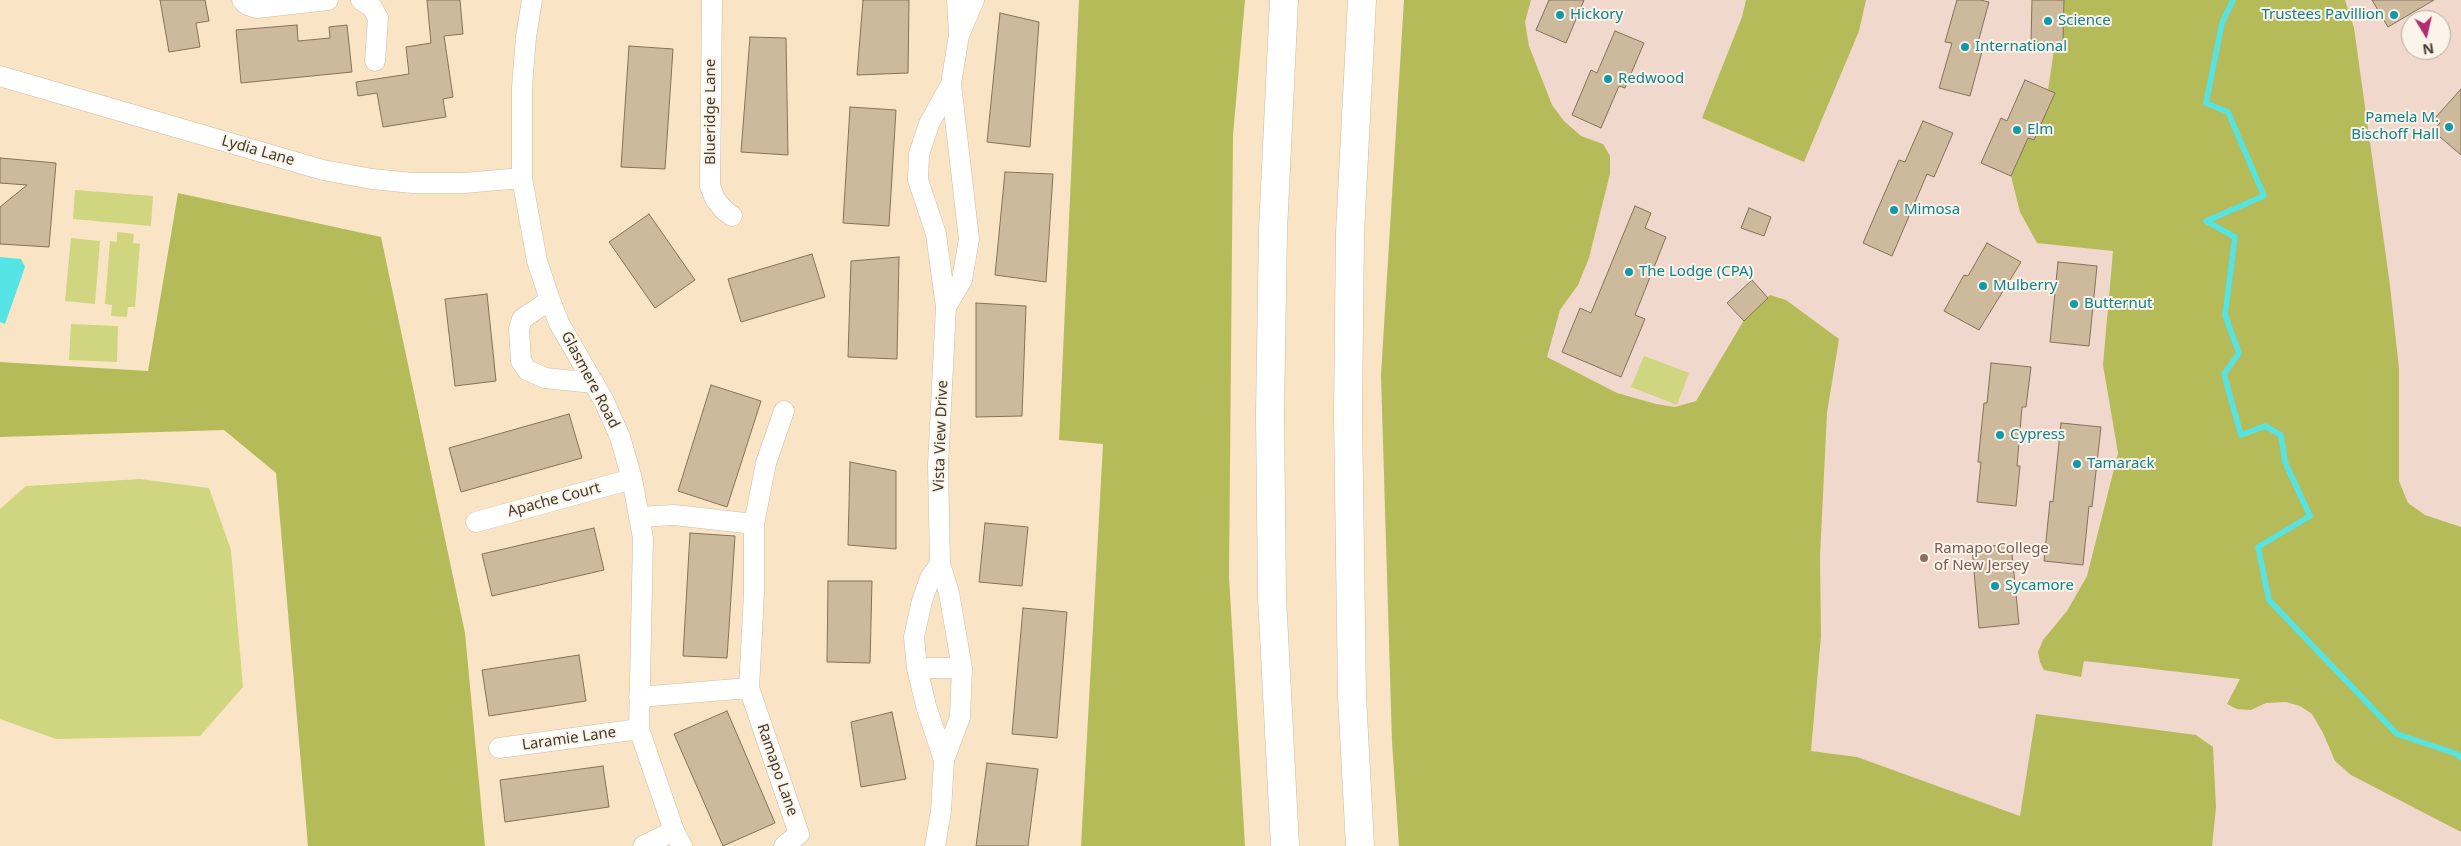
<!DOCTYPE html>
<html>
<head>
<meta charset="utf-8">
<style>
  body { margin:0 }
  #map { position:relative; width:2461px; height:846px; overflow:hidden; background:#f9e5c6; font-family:"Noto Sans",sans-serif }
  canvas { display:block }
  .north { position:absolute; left:2401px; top:10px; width:50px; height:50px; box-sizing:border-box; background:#fcf4e8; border:1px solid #b2aa9e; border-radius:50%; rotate:171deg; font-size:14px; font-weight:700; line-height:20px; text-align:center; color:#423a2e }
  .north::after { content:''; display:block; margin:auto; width:18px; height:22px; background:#b22c70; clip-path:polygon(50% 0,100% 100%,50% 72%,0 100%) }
</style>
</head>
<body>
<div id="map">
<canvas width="2461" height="846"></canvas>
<div class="north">N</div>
</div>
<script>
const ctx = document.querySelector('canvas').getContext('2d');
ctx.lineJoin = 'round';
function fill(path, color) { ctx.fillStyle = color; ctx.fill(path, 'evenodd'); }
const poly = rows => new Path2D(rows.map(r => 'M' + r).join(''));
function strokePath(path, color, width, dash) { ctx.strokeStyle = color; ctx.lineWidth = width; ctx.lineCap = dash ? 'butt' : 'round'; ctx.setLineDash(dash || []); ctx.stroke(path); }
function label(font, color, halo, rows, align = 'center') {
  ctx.font = font + ' "Noto Sans",sans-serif'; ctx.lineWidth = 4; ctx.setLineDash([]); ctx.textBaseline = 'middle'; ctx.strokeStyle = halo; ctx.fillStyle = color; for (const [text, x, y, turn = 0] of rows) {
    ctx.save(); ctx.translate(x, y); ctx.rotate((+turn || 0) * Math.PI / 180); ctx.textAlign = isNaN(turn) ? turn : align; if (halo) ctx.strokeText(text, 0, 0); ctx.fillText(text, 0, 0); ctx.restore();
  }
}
const education = poly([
  [1404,0,2461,0,2461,846,1399,846,1392,741,1381,375],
  [2411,20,2441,20,2441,50,2411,50]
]);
const green = poly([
  [75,190,153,196,151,226,73,219],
  [117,232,134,234,133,243,140,244,135,307,128,307,127,317,111,316,112,305,105,304,110,241,117,242],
  [71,238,100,241,95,304,65,301],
  [71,324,118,326,117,362,69,360],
  [1644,356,1689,373,1677,405,1631,387],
  [140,479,209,488,231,550,243,687,200,736,56,739,0,719,0,509,26,486]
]);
const forest = poly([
  [1079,0,1245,0,1233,135,1229,577,1245,846,1081,846,1103,444,1059,440],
  [1404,0,1531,0,1525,22,1529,46,1552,105,1564,121,1581,136,1603,144,1610,156,1610,174,1589,258,1578,285,1560,310,1547,357,1617,393,1656,404,1675,407,1696,401,1744,320,1770,295,1786,300,1839,339,1827,413,1820,556,1821,636,1811,751,1857,757,2020,816,2036,714,2196,735,2213,747,2216,808,2212,846,1399,846,1392,741,1381,375],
  [1746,0,1866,0,1859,31,1804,162,1702,118,1742,17],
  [2064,0,2345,0,2354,28,2390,285,2399,369,2399,481,2408,503,2425,515,2461,527,2461,832,2351,775,2335,761,2323,733,2312,714,2300,706,2286,702,2266,703,2251,710,2237,709,2227,704,2240,679,2084,661,2081,677,2044,670,2040,662,2038,652,2043,640,2067,611,2087,576,2118,453,2103,365,2113,251,2037,243,2020,212,2011,176,2028,138,2034,140,2055,93,2048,90,2055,43,2063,43],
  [178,193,381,237,465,633,485,846,308,846,276,473,224,430,0,437,0,362,148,371]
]);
const water = poly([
  [0,257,21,259,25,267,5,324,0,322]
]);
const stream = poly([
  [2233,0,2222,23,2206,103,2228,112,2264,196,2206,221,2235,237,2225,315,2239,353,2224,374,2241,435,2265,426,2281,435,2285,462,2310,516,2258,547,2269,600,2397,734,2457,754,2461,758]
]);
const building = poly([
  [160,0,205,0,209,21,196,23,200,47,169,52,160,0],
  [427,0,460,0,463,34,444,36,453,97,443,99,446,117,383,127,377,93,358,96,356,82,409,74,406,47,431,43,427,0],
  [863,0,909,0,908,73,857,75,863,0],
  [1549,0,1584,0,1566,43,1536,30,1549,0],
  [1957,0,1980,0,1989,2,1977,46,1983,48,1970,96,1939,88,1952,43,1945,42,1957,0],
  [2032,0,2064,0,2063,43,2031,42,2032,0],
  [2372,0,2434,0,2388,27,2372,0],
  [1000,13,1039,22,1030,147,987,142,1000,13],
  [297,25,298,41,330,38,329,27,347,25,352,72,241,83,236,30,297,25],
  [1615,31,1644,43,1625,88,1619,86,1601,128,1572,115,1591,70,1597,73,1615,31],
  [750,37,786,38,788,155,741,152,750,37],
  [629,46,673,49,665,169,621,167,629,46],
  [2025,80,2055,93,2034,140,2028,138,2011,176,1981,163,2001,118,2007,121,2025,80],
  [2461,89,2461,155,2433,131,2440,123,2435,118,2461,89],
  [850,107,896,110,889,226,843,223,850,107],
  [1923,121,1953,133,1934,177,1927,174,1892,256,1863,243,1899,160,1905,162,1923,121],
  [0,158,56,163,49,247,0,244,0,207,27,185,0,183,0,158],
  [1005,172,1053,174,1046,282,995,275,1005,172],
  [1635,206,1651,213,1645,228,1666,237,1635,315,1645,319,1621,377,1562,352,1580,308,1591,313,1635,206],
  [1749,208,1771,217,1764,236,1741,228,1749,208],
  [649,214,695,280,655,308,609,242,649,214],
  [1987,243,2021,262,1979,330,1944,311,1964,275,1968,276,1987,243],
  [812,254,825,297,741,322,728,279,812,254],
  [899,257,897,359,848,357,851,261,899,257],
  [2058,262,2097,266,2089,346,2050,342,2058,262],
  [1752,280,1768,298,1744,321,1727,303,1752,280],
  [487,294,496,381,455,386,445,299,487,294],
  [976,303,1026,306,1022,416,976,417,976,303],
  [1991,363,2031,367,2026,407,2022,407,2017,466,2020,466,2016,506,1977,502,1981,462,1978,462,1984,403,1987,403,1991,363],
  [711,385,761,401,727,507,678,491,711,385],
  [569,414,582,458,461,492,449,448,569,414],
  [2061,423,2101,427,2092,507,2089,506,2083,565,2044,561,2050,501,2053,502,2061,423],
  [850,462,896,471,896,549,848,545,850,462],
  [985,523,1028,527,1022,586,979,582,985,523],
  [594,528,604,570,492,596,482,554,594,528],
  [690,533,735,536,727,658,683,656,690,533],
  [2011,544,2019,624,1979,628,1972,548,2011,544],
  [828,581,872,581,870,663,827,662,828,581],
  [1023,608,1067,612,1057,738,1012,734,1023,608],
  [579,655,586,701,489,716,482,670,579,655],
  [727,711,775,823,723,846,674,734,727,711],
  [892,712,906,779,861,787,851,722,892,712],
  [987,763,1038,769,1028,846,976,846,987,763],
  [603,766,609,807,505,822,500,780,603,766]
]);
const street = poly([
  [242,0,247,5,257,8,328,0],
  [361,0,372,7,378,18,375,61],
  [532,0,526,37,522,87,522,178,537,261,550,300,559,323,604,401,620,437,632,479,643,538,639,729,674,831,682,846],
  [712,0,710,186,715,199,724,210,732,216],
  [960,33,974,0],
  [0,76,323,170,372,179,413,183,464,183,522,178],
  [550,300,522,319,519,329,521,361,527,370,545,378,594,383],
  [946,307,962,280,969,239,951,84,959,35,957,0],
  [639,517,674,515,754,524],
  [476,522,632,479],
  [940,564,930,578,922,601,914,637,917,668,926,706,944,760],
  [917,668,962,668],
  [639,697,749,688],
  [499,748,639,729],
  [643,846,674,831],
  [784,846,799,834,749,688,754,593,754,524,766,463,784,411],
  [935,846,941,811,944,760,960,717,962,668,949,593,940,564,938,465,946,307,936,234,918,180,919,154,929,124,951,84]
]);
const highway = poly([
  [1284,0,1273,230,1270,414,1272,597,1285,846],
  [1360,846,1352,696,1348,414,1350,233,1362,0]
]);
const markers = [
  [1560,15,5,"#0f9aa8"],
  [2394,15,5,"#0f9aa8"],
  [2048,21,5,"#0f9aa8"],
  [1965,47,5,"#0f9aa8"],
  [1608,79,5,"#0f9aa8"],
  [2449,127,5,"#0f9aa8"],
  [2017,130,5,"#0f9aa8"],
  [1894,210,5,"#0f9aa8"],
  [1629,272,5,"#0f9aa8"],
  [1983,286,5,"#0f9aa8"],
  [2074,304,5,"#0f9aa8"],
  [2000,435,5,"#0f9aa8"],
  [2077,464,5,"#0f9aa8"],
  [1924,558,5,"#8d6e63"],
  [1995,586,5,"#0f9aa8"]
];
const cultureNames = [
  ["Hickory",1570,15],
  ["Trustees Pavillion",2384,15,"right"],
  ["Science",2058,21],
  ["International",1975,47],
  ["Redwood",1618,79],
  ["Pamela M.",2439,118,"right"],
  ["Bischoff Hall",2439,135,"right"],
  ["Elm",2027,130],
  ["Mimosa",1904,210],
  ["The Lodge (CPA)",1639,272],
  ["Mulberry",1993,286],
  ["Butternut",2084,304],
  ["Cypress",2010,435],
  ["Tamarack",2087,464],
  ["Sycamore",2005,586]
];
const streetNames = [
  ["Blueridge Lane",711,112,-90],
  ["Lydia Lane",258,151,16],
  ["Glasmere Road",590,380,62],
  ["Vista View Drive",941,436,-88],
  ["Apache Court",554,500,-15],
  ["Laramie Lane",569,739,-8],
  ["Ramapo Lane",777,770,71]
];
const educationNames = [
  ["Ramapo College",1934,549],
  ["of New Jersey",1934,566]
];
fill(education, '#f0d8cd');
fill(green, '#d0d57f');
fill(forest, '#b6bb5a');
fill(water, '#55e4e6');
strokePath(stream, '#55e4e6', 5.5);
fill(building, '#cdb99c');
strokePath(building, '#857257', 1);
strokePath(street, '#cfbb9d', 21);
strokePath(highway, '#cfbb9d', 29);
strokePath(street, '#fff', 20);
strokePath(highway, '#fff', 28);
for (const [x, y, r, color] of markers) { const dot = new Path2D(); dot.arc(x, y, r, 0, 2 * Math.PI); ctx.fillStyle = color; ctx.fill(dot); strokePath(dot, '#fcf4e8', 2); }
label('15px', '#0d838f', '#fcf4e8', cultureNames, 'left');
label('15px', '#423a2e', '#fcf4e8', streetNames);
label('15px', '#785e54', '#fcf4e8', educationNames, 'left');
</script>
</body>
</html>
